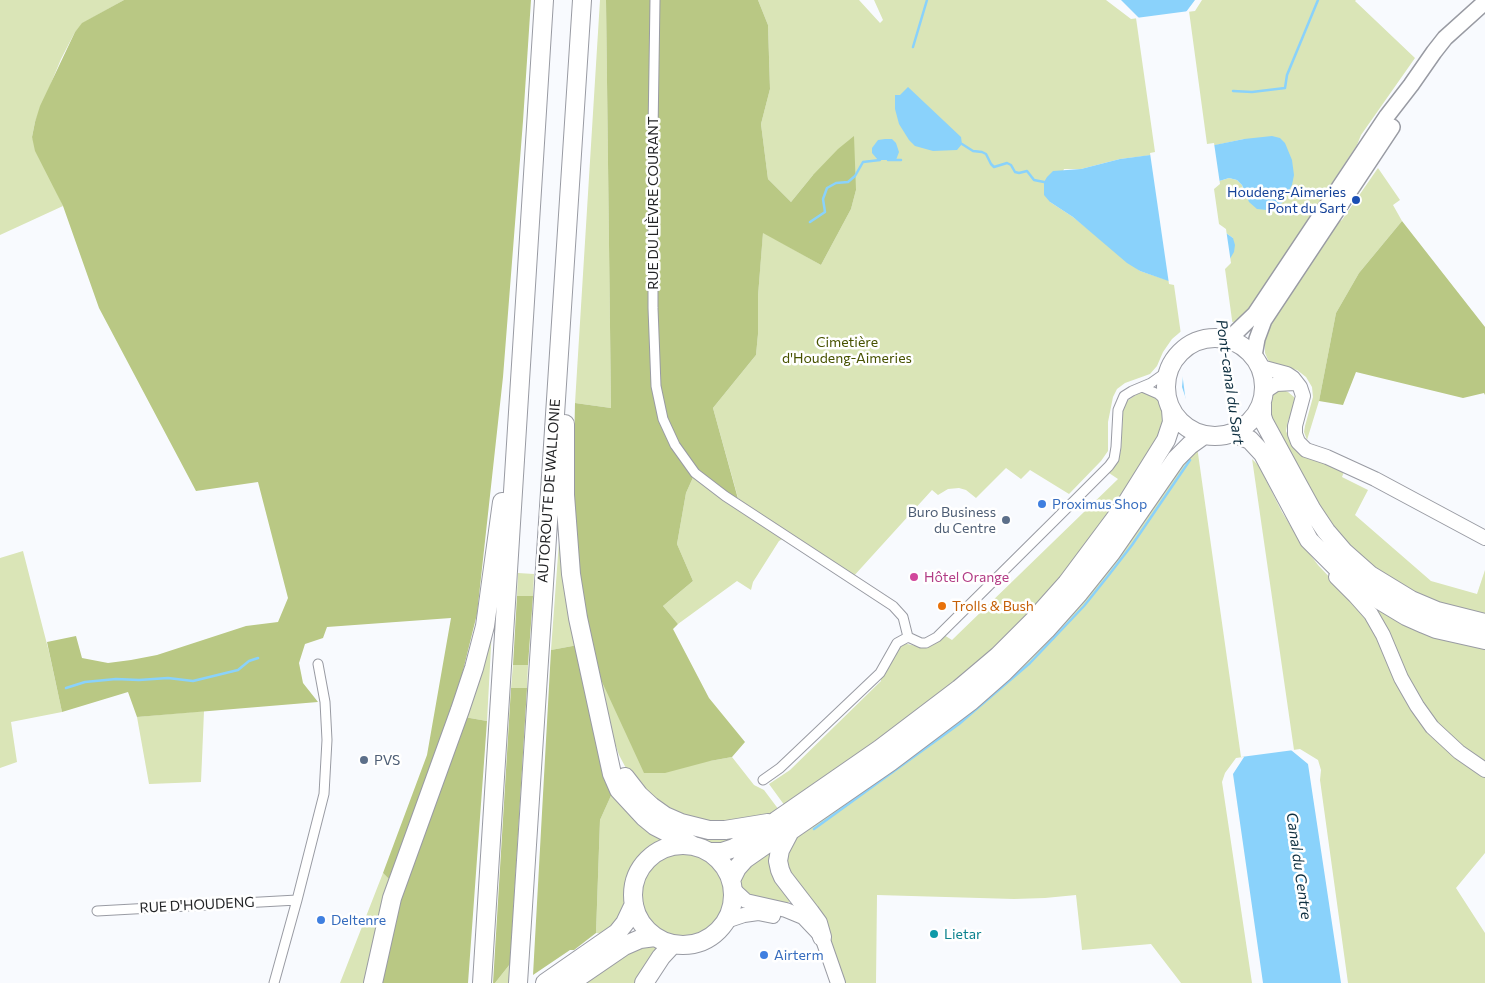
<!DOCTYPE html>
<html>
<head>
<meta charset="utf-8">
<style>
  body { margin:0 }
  canvas { display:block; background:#f8fafe }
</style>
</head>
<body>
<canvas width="1485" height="983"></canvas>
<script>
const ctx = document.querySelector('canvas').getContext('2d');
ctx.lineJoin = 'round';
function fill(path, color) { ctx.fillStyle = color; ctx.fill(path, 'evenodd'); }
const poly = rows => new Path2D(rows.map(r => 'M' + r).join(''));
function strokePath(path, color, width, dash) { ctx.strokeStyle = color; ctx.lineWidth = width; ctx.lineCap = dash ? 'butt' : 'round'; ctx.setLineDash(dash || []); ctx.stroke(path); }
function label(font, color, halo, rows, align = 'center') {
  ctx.font = font + ' Commissioner,sans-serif'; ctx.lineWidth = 5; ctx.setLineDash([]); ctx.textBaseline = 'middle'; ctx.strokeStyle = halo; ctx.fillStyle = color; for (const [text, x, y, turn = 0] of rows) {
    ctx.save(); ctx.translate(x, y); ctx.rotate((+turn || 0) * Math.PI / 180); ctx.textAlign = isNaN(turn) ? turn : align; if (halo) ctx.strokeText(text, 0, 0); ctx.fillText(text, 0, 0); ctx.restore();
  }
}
const green = poly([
  [0,0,124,0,83,23,75,32,61,59,35,122,32,137,63,206,0,235],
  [600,0,606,0,611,408,575,403],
  [758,0,859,0,880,23,883,20,874,0,1106,0,1131,19,1195,11,1202,0,1356,0,1355,1,1415,58,1361,135,1357,145,1241,321,1185,328,1172,339,1163,352,1157,366,1150,374,1125,383,1117,389,1113,397,1108,422,1108,451,1101,461,1069,494,1030,470,1021,479,1006,468,976,498,966,490,959,488,948,489,938,495,932,490,852,578,786,537,779,541,753,582,751,590,737,581,678,624,663,606,693,581,677,544,686,493,695,473,740,505,713,408,756,355,758,334,758,296,763,232,821,265,851,209,856,190,813,175,791,202,768,179,761,124,770,89,768,25],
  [1244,139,1244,192,1242,185,1237,180,1229,178,1216,182,1204,198,1205,218,1233,238,1179,284,1140,271,1073,217,1050,202,1064,169,1081,169,1120,159,1193,150],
  [1378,168,1400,200,1393,205,1402,221,1359,273,1336,313,1319,401,1307,440,1304,432,1305,426,1313,397,1312,387,1306,377,1297,370,1274,365,1268,360,1265,353,1265,341,1269,327,1279,310,1337,223,1342,220],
  [1278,390,1283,390,1288,392,1294,397,1295,405,1288,421,1286,431,1293,447,1300,454,1345,469,1342,477,1368,490,1355,515,1431,581,1477,594,1485,570,1485,618,1428,602,1370,567,1332,528,1270,421,1269,401,1272,394],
  [1140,392,1150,395,1161,402,1164,408,1164,423,1162,432,1097,536,1020,625,931,704,785,806,769,784,790,770,881,681,881,675,898,645,903,643,925,648,931,646,944,635,952,640,1118,479,1109,473,1118,460,1121,450,1123,409,1127,401],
  [1234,441,1259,466,1282,512,1298,538,1318,565,1334,582,1353,599,1380,636,1395,677,1485,774,1485,853,1456,888,1485,933,1485,983,1348,983,1320,780,1321,770,1318,760,1300,749,1236,758,1225,773,1222,782,1252,983,1181,983,1151,944,1082,950,1076,895,1045,898,1014,899,877,895,876,983,843,983,788,877,784,848,789,841,867,786,1188,452],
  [560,528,578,645,551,650],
  [23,551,49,652,62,712,11,722,17,762,0,768,0,558],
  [518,573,534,574,533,596,517,596],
  [1367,599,1485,647,1485,766,1461,749,1425,711],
  [493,610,487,721,464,717],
  [513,665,528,665,527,688,511,688],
  [597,671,710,761,732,757,754,785,764,790,779,810,759,819,723,825,663,810,628,772,619,755,610,729],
  [204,711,201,782,149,784,137,717],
  [614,789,671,839,654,845,637,859,630,873,626,888,625,906,622,917,604,934,596,933,600,820],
  [654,812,746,831,730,843,711,843,687,837],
  [773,850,791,898,789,902,786,904,755,899,739,888,738,881,743,871],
  '641 895a42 42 0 1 1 84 0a42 42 0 1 1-84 0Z',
  [383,873,390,880,365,983,340,983],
  [653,944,662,946,637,983,588,983,582,981,633,948],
  [510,964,509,983,495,983]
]);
const forest = poly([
  [124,0,531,0,523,121,503,377,477,614,455,703,390,880,383,873,427,755,451,618,327,627,323,638,305,644,299,663,303,683,318,702,137,717,128,692,62,712,47,642,76,636,82,658,108,663,131,660,157,655,246,626,278,622,288,598,258,482,196,491,99,308,63,206,35,151,32,137,35,122,40,106,75,32,82,23],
  [606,0,758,0,768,25,770,89,761,124,768,179,791,202,813,175,838,149,854,136,856,190,851,209,821,265,763,233,758,296,758,334,756,355,713,408,740,506,695,473,686,493,677,544,693,581,663,606,678,624,673,629,709,698,745,742,732,757,710,761,665,773,644,773,597,671,575,554,573,500,575,403,611,408],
  [1402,221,1485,327,1485,395,1484,393,1463,398,1356,372,1343,405,1319,401,1336,313,1359,273],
  [517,596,533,596,528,665,513,665],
  [578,645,614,789,600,820,596,933,574,950,570,950,533,975,551,650],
  [511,688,527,688,510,964,495,983,493,983],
  [464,717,487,721,468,983,380,983,399,892]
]);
const water = poly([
  [1121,0,1195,0,1186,12,1205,147,1244,139,1272,136,1280,138,1285,143,1292,160,1294,175,1292,185,1282,203,1274,209,1267,210,1257,209,1249,202,1242,185,1237,180,1229,178,1216,182,1211,189,1216,226,1233,238,1235,245,1234,252,1228,262,1222,268,1243,400,1291,750,1308,764,1341,983,1263,983,1233,774,1244,757,1195,409,1186,399,1182,387,1183,376,1187,365,1177,284,1140,271,1127,263,1073,217,1050,202,1044,195,1044,182,1047,177,1053,171,1081,169,1120,159,1158,154,1139,18],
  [908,87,961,137,962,144,957,150,933,151,915,146,909,140,899,124,895,109,895,95,900,95],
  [885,139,892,139,896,143,899,152,896,160,878,160,872,153,872,148,878,140]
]);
const pier = poly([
  [1189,11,1207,144,1214,143,1220,184,1214,189,1219,224,1226,229,1231,263,1225,269,1237,356,1246,366,1249,392,1244,403,1294,750,1241,757,1192,411,1186,403,1182,372,1185,363,1174,285,1169,284,1150,153,1155,152,1136,18]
]);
const stream = poly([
  [913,47,927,0],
  [1233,91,1252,92,1285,88,1287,75,1318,0],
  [962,144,973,151,982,152,986,154,991,164,994,167,1007,163,1011,165,1015,172,1019,173,1027,171,1034,180,1044,182],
  [888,160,901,160],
  [810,222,825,212,823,199,827,188,836,183,848,182,855,176,863,162,880,160],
  [66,688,85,682,116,679,139,680,168,678,193,681,238,670,249,661,258,658],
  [814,829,959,724,1030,663,1084,606,1108,576,1132,545,1190,460]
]);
const street = poly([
  [655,0,653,132,653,308,656,386,663,419,675,445,695,473,725,496,893,606,903,617,908,637],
  [1142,387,1158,394,1168,403],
  [908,637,921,643,926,643,937,637,1057,518,1109,466,1114,459,1116,447,1118,410,1124,396,1132,391,1151,383,1168,371],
  [763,780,780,768,880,673,897,643,908,637],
  [97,911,297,900],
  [274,983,297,900,324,794,327,740,325,702,318,664]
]);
const secondary = poly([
  [1261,367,1287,374,1293,378,1300,387,1303,396,1295,426,1295,434,1298,442,1306,450,1327,457,1375,479,1485,538],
  [1264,392,1276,384,1296,383],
  [1336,577,1355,596,1371,614,1383,635,1401,678,1417,706,1432,727,1459,752,1485,770],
  [733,889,746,901,786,910,803,917,822,937,838,983],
  [726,921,744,915,758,913,773,916]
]);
const primary = poly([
  [1229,339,1255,314,1387,116,1411,85,1434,52,1445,38,1485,2],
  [1254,356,1257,339,1264,320,1392,127]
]);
const highway = poly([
  '1166 387a49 49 0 1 1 98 0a49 49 0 1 1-98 0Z',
  [1262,404,1262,416,1264,422,1296,481,1312,510,1326,531,1344,552,1370,575,1411,600,1437,611,1485,623],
  [565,424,565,495,571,574,578,618,612,774,619,790,644,817,655,826,692,845],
  [1234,433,1250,440,1263,454,1309,540,1342,573,1361,589,1406,616,1424,624,1436,629,1485,640],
  [625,777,639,795,651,806,665,816,681,823,709,830,725,830,768,823],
  [790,831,780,850,778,861,780,870,783,877,810,912,818,923,822,937],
  '633 895a50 50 0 1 1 100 0a50 50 0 1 1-100 0Z',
  [710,852,722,852,734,848,776,821,880,749,959,689,998,656,1034,620,1067,583,1126,504,1166,440,1172,422,1171,410],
  [731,880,737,868,745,859,778,836,790,831,890,762,971,701,1004,672,1046,630,1079,593,1111,553,1176,459,1190,445,1204,435],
  [373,983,392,898,460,710,474,668,485,626,502,502],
  [482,983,544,0],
  [518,983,582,0],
  [545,983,617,933,625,923,634,904],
  [570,983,624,946,640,939,655,937],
  [644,983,661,957,673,944]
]);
const markers = [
  [1356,200,5,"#1a4fb4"],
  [1042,504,5,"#3f7fe0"],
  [1006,520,5,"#5c6f8a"],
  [914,577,5,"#d1479c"],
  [942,606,5,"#e8710a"],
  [364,760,5,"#5c6f8a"],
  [321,920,5,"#3f7fe0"],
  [934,934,5,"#0f9aa8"],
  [764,955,5,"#3f7fe0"]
];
const transitNames = [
  ["Houdeng-Aimeries",1346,192],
  ["Pont du Sart",1346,208]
];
const streetNames = [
  ["RUE DU LIÈVRE COURANT",653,203,-90],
  ["AUTOROUTE DE WALLONIE",549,491,-86],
  ["RUE D'HOUDENG",197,905,-3]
];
const parkNames = [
  ["Cimetière",847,342],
  ["d'Houdeng-Aimeries",847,358]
];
const shopNames = [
  ["Proximus Shop",1052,504],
  ["Deltenre",331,920],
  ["Airterm",774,955]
];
const serviceNames = [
  ["Buro Business",996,512],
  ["du Centre",996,528],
  ["PVS",374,760,"left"]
];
const hotelNames = [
  ["Hôtel Orange",924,577]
];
const foodNames = [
  ["Trolls & Bush",952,606]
];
const cultureNames = [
  ["Lietar",944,934]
];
const waterNames = [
  ["Pont-canal du Sart",1230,382,82],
  ["Canal du Centre",1299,866,82]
];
fill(green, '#dae5b7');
fill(forest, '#b9c884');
fill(water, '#8ad2fb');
fill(pier, '#f8fafe');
strokePath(stream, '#8ad2fb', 2.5);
strokePath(street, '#999ba3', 11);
strokePath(secondary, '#999ba3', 16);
strokePath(primary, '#999ba3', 18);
strokePath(highway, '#999ba3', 20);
strokePath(street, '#fff', 9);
strokePath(secondary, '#fff', 14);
strokePath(primary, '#fff', 15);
strokePath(highway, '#fff', 18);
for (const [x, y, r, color] of markers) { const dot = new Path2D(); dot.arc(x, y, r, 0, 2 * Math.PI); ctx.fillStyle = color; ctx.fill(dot); strokePath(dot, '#fff', 2); }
label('14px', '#164399', '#fff', transitNames, 'right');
label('14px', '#222325', '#fff', streetNames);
label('14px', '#475200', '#fff', parkNames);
label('14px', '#366cbe', '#fff', shopNames, 'left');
label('14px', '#4e5e75', '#fff', serviceNames, 'right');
label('14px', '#b23c85', '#fff', hotelNames, 'left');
label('14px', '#c56008', '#fff', foodNames, 'left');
label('14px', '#0d838f', '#fff', cultureNames, 'left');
label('italic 15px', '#0f3041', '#fff', waterNames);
</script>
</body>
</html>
